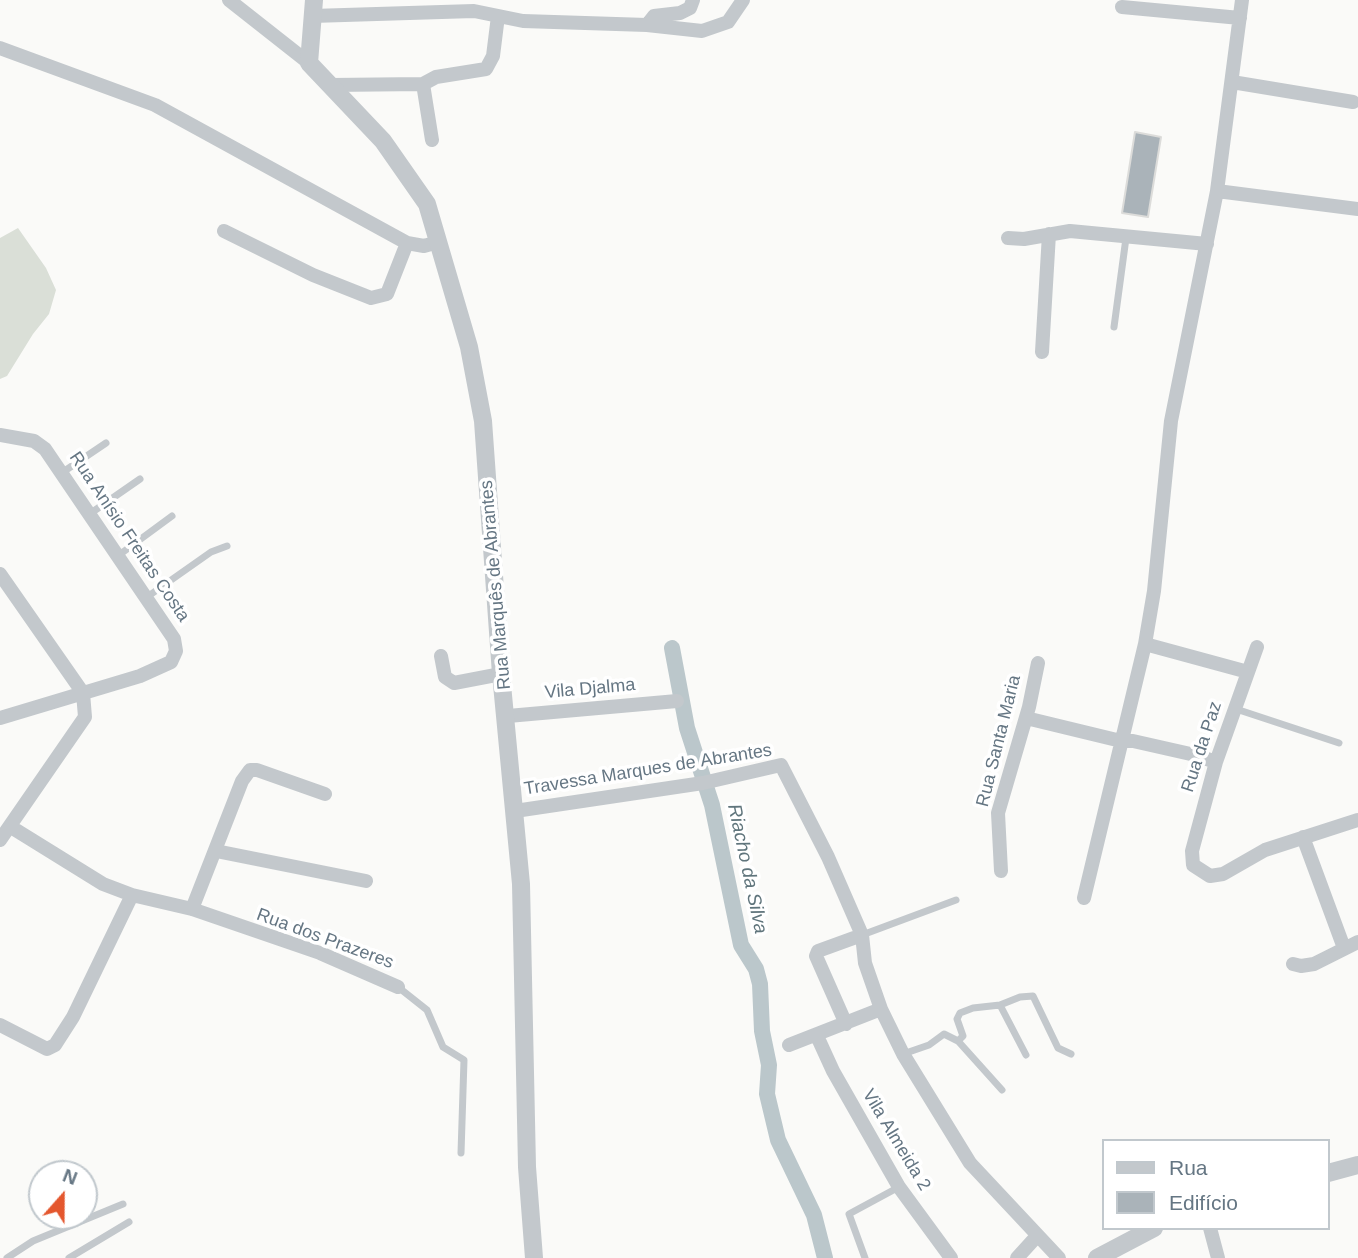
<!DOCTYPE html>
<html>
<head>
<meta charset="utf-8">
<style>
  body { margin:0 }
  #map { position:relative; width:1358px; height:1258px; overflow:hidden; background:#fafaf8; font-family:Helvetica,sans-serif }
  canvas { display:block }
  .legend { position:absolute; left:1102px; top:1139px; width:228px; height:91px; box-sizing:border-box; background:#fff; border:2px solid #c1c8cd; margin:0; padding:9px 12px; list-style:none; font-size:21px; color:#657683 }
  .legend li { display:flex; align-items:center; gap:14px; height:35px }
  .legend b { width:35px; border:2px solid #c1c8cd }
  .north { position:absolute; left:28px; top:1160px; width:70px; height:70px; box-sizing:border-box; background:#fff; border:2px solid #c1c8cd; border-radius:50%; rotate:21deg; font-size:19px; font-weight:700; line-height:28px; text-align:center; color:#657683 }
  .north::after { content:''; display:block; margin:auto; width:24px; height:32px; background:#e4572e; clip-path:polygon(50% 0,100% 100%,50% 72%,0 100%) }
</style>
</head>
<body>
<div id="map">
<canvas width="1358" height="1258"></canvas>
<ul class="legend">
<li><b style="height:9px;background:#c3c8cc"></b>Rua</li>
<li><b style="height:19px;background:#aab3b9"></b>Edifício</li>
</ul>
<div class="north">N</div>
</div>
<script>
const ctx = document.querySelector('canvas').getContext('2d');
ctx.lineJoin = 'round';
function fill(path, color) { ctx.fillStyle = color; ctx.fill(path, 'evenodd'); }
const poly = rows => new Path2D(rows.map(r => 'M' + r).join(''));
function strokePath(path, color, width, dash) { ctx.strokeStyle = color; ctx.lineWidth = width; ctx.lineCap = dash ? 'butt' : 'round'; ctx.setLineDash(dash || []); ctx.stroke(path); }
function label(font, color, halo, rows, align = 'center') {
  ctx.font = font + ' Helvetica,sans-serif'; ctx.lineWidth = 7; ctx.setLineDash([]); ctx.textBaseline = 'middle'; ctx.strokeStyle = halo; ctx.fillStyle = color; for (const [text, x, y, turn = 0] of rows) {
    ctx.save(); ctx.translate(x, y); ctx.rotate((+turn || 0) * Math.PI / 180); ctx.textAlign = isNaN(turn) ? turn : align; if (halo) ctx.strokeText(text, 0, 0); ctx.fillText(text, 0, 0); ctx.restore();
  }
}
const green = poly([
  [18,228,46,268,56,290,49,314,33,334,7,376,0,379,0,238]
]);
const canal = poly([
  [672,648,687,728,712,805,741,945,756,969,760,984,762,1031,769,1065,767,1094,778,1140,814,1215,825,1258]
]);
const building = poly([
  [1135,132,1161,137,1148,217,1122,213,1135,132]
]);
const service = poly([
  [1114,327,1126,238],
  [63,472,106,443],
  [91,513,140,479],
  [119,555,172,516],
  [147,597,211,552,227,546],
  [1236,709,1339,743],
  [862,935,956,900],
  [398,987,427,1010,443,1047,464,1060,461,1153],
  [1000,1005,1026,1055],
  [958,1041,1002,1090],
  [903,1054,929,1045,944,1034,958,1041,963,1036,957,1019,960,1013,973,1008,1000,1005,1020,997,1033,996,1058,1048,1071,1054],
  [7,1258,33,1241,123,1204],
  [69,1258,129,1222],
  [865,1258,849,1214,899,1187]
]);
const minor = poly([
  [229,0,309,63],
  [1122,7,1240,18],
  [312,16,474,11,523,21,647,25,702,31,728,22,743,0],
  [647,25,654,16,680,13,690,8,693,0],
  [0,48,155,105,407,243,424,246,438,242],
  [1232,82,1353,102],
  [423,84,432,140],
  [331,85,423,84,436,77,486,69,493,56,498,16],
  [1217,191,1358,209],
  [224,231,313,275,371,298,387,294,407,243],
  [1008,238,1024,239,1070,231,1207,244],
  [1042,352,1049,234],
  [0,435,34,441,45,449,174,639,176,651,171,662,140,676,0,718],
  [0,574,83,693,85,717,0,840],
  [1145,644,1248,672],
  [1257,647,1216,762,1192,851,1193,865,1210,876,1223,874,1265,850,1358,820],
  [441,656,445,677,454,683,501,674],
  [508,716,677,701],
  [1026,718,1121,741,1133,741,1195,755,1216,762],
  [515,811,703,783,781,765,828,857,862,935,865,963,881,1009,903,1054,970,1163,1059,1258],
  [11,827,103,884,132,895,192,909,320,953,398,987],
  [1303,837,1344,948],
  [216,851,366,881],
  [1001,871,998,813,1029,707,1038,663],
  [1084,898,1145,644,1154,591,1171,421,1217,191,1242,0],
  [192,909,242,781,250,770,257,770,325,794],
  [1293,964,1301,966,1314,964,1358,942],
  [846,1024,816,956,818,951,862,935],
  [0,1025,47,1049,55,1045,73,1017,132,895],
  [817,1036,833,1071,899,1187,951,1258],
  [789,1045,881,1009],
  [1210,1228,1218,1258],
  [1017,1258,1037,1236]
]);
const tertiary = poly([
  [314,0,309,63,383,141,427,204,469,347,483,421,501,674,521,884,527,1167,534,1258],
  [1328,1173,1358,1165],
  [1097,1258,1154,1228]
]);
const streetNames = [
  ["Rua Anísio Freitas Costa",129,537,56],
  ["Rua Marquês de Abrantes",496,585,-95],
  ["Vila Djalma",590,689,-5],
  ["Rua Santa Maria",999,741,-76],
  ["Rua da Paz",1202,747,-72],
  ["Travessa Marques de Abrantes",648,770,-9],
  ["Rua dos Prazeres",325,939,20],
  ["Vila Almeida 2",896,1140,59]
];
const waterNames = [
  ["Riacho da Silva",747,869,78]
];
fill(green, '#dadfd7');
strokePath(canal, '#bbc7cb', 16);
fill(building, '#aab3b9');
strokePath(building, '#dcdcda', 2);
strokePath(service, '#c3c8cc', 7);
strokePath(minor, '#c3c8cc', 14);
strokePath(tertiary, '#c3c8cc', 18);
label('18px', '#657683', '#fff', streetNames);
label('italic 19px', '#60757c', '#fff', waterNames);
</script>
</body>
</html>
